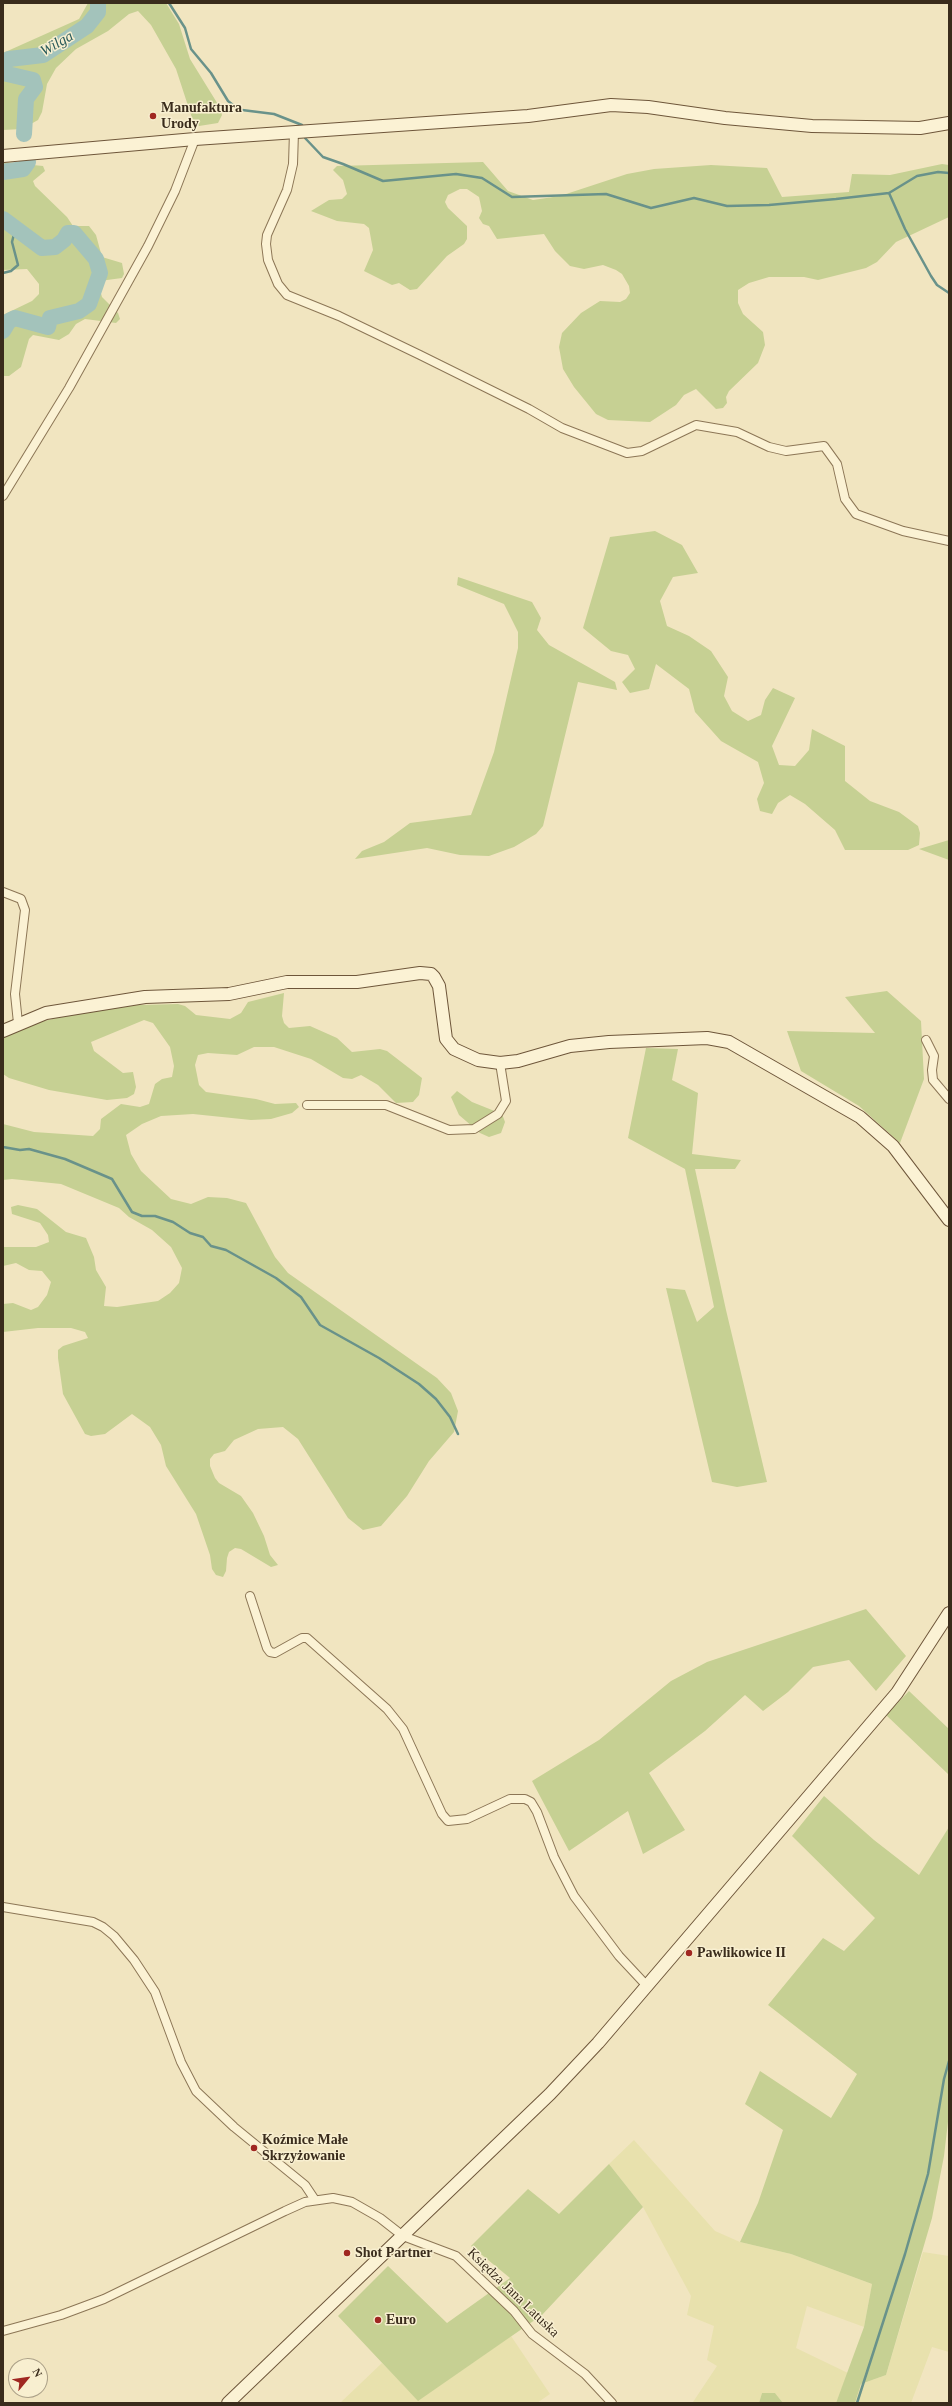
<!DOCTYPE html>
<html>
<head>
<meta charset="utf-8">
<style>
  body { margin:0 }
  #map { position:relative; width:952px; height:2406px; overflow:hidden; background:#f1e5c0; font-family:Georgia,serif }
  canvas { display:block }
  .frame { position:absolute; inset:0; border:4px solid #3a2c1c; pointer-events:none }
  .north { position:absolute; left:8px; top:2358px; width:40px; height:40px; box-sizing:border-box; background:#f8efd0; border:1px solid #aca188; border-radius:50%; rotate:61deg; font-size:11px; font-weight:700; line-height:16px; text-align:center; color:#3a2c1c }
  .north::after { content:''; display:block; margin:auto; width:14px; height:18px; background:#a02721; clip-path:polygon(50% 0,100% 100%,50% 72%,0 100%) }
</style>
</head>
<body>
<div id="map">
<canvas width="952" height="2406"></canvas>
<div class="frame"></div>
<div class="north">N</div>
</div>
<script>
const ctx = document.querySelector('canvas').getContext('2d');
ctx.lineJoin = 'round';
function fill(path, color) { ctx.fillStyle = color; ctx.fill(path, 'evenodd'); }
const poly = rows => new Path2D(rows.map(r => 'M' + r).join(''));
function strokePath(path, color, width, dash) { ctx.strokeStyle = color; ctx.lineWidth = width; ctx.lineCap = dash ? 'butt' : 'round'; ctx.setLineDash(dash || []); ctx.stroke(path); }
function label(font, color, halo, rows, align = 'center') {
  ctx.font = font + ' Georgia,serif'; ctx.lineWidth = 3; ctx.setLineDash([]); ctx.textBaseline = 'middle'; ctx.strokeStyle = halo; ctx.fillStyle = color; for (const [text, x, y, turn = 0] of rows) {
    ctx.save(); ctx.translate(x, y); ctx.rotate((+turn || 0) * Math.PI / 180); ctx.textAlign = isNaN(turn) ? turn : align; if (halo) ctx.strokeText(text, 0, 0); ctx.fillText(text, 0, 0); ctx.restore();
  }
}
const farmland = poly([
  [634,2140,715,2231,740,2242,791,2254,872,2284,864,2327,807,2306,796,2348,848,2373,836,2403,783,2403,775,2393,762,2393,759,2403,693,2402,717,2366,707,2360,714,2326,687,2315,691,2296,643,2207,609,2164],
  [923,2252,949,2256,949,2352,932,2347,911,2403,855,2403,861,2384,886,2375],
  [511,2336,550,2394,537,2403,340,2403,382,2363,418,2400]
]);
const green = poly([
  [88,3,166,3,179,24,190,59,219,106,222,115,218,123,199,126,192,118,176,69,151,25,138,11,129,14,108,31,76,49,56,68,47,84,42,112,38,120,22,129,3,130,3,53,79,19],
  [3,162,43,166,45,171,33,181,35,186,67,217,73,226,89,226,96,235,102,257,122,263,124,274,122,278,107,280,102,281,99,286,102,297,118,313,120,319,116,323,85,319,76,324,69,334,59,340,33,335,29,339,21,367,9,376,3,376,3,315,32,301,39,294,39,284,27,269,3,270],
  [483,162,508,191,533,200,560,196,627,174,654,169,711,165,767,168,782,197,849,192,852,174,890,175,942,164,949,165,949,217,896,242,877,262,866,268,818,280,804,277,769,277,749,283,738,290,738,303,743,314,763,332,765,345,758,363,729,391,726,397,727,403,723,408,716,409,696,389,684,395,676,405,650,422,608,420,596,414,574,387,563,369,559,347,562,333,581,313,600,301,620,302,626,299,630,293,629,286,622,274,616,270,603,265,584,269,570,266,555,251,544,234,497,239,489,226,483,224,479,218,482,211,479,197,467,189,460,189,448,195,445,202,448,208,467,226,467,239,464,244,447,256,417,289,410,290,399,283,392,285,364,271,373,250,369,228,364,224,337,221,311,211,329,200,342,199,347,194,343,180,333,170,337,166],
  [655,531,682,545,698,573,673,577,660,601,667,626,689,636,711,651,728,677,724,696,732,711,748,721,761,715,765,700,773,688,795,698,772,746,779,765,795,766,809,750,812,729,845,746,845,781,870,801,899,812,918,826,920,833,919,845,908,850,845,850,835,830,805,804,790,795,778,803,772,814,760,811,757,799,764,783,758,762,721,741,695,712,689,689,656,664,649,689,630,693,622,682,635,669,628,655,611,651,583,628,610,537],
  [458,577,532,602,541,618,537,630,549,645,615,682,617,690,578,682,543,826,536,834,514,847,489,856,460,855,427,848,355,859,362,851,384,842,410,823,471,815,477,799,494,752,518,648,518,632,504,604,457,585],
  [949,840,949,860,919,849],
  [887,991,921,1021,924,1079,900,1143,859,1106,801,1071,787,1031,875,1033,845,997],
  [284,993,282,1016,284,1023,289,1028,310,1026,337,1038,352,1052,380,1049,387,1051,422,1078,419,1095,413,1102,396,1103,378,1085,361,1075,352,1079,343,1078,311,1059,274,1047,254,1047,237,1055,208,1053,198,1055,195,1065,199,1085,206,1092,256,1099,275,1104,296,1103,299,1107,292,1113,271,1119,251,1120,193,1114,161,1116,142,1124,126,1135,131,1154,141,1171,171,1199,191,1204,208,1197,227,1198,246,1203,275,1257,288,1273,437,1378,451,1393,458,1411,454,1432,429,1461,407,1496,381,1526,363,1530,348,1518,298,1439,283,1427,258,1429,234,1440,225,1451,214,1454,210,1459,210,1466,215,1478,219,1483,241,1496,253,1513,264,1536,270,1555,278,1565,271,1567,241,1549,235,1548,229,1552,227,1558,226,1571,223,1577,216,1575,212,1569,210,1555,196,1514,166,1466,161,1445,150,1427,132,1414,105,1434,91,1436,85,1434,63,1394,58,1358,58,1350,63,1346,88,1338,85,1332,71,1328,38,1328,3,1332,3,1304,13,1303,31,1310,38,1307,47,1295,51,1282,42,1271,29,1270,16,1263,3,1266,3,1247,36,1247,49,1242,48,1235,40,1223,12,1214,11,1207,18,1205,37,1209,66,1232,86,1238,94,1257,96,1270,106,1287,104,1306,117,1307,158,1301,170,1293,179,1283,182,1268,171,1247,152,1230,129,1217,119,1208,61,1184,12,1179,3,1180,3,1124,34,1132,93,1136,100,1129,101,1119,121,1104,140,1107,149,1104,155,1084,162,1079,172,1077,174,1066,170,1047,153,1023,144,1020,91,1042,94,1051,123,1073,133,1072,136,1087,134,1094,127,1098,107,1100,49,1090,9,1078,3,1074,3,1037,40,1022,105,1006,178,1004,185,1006,196,1015,230,1019,241,1013,248,1002],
  [646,1048,678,1049,672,1080,698,1093,692,1154,741,1160,735,1169,695,1169,726,1310,767,1482,737,1487,712,1482,666,1288,685,1290,697,1322,714,1307,685,1169,628,1138],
  [457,1091,472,1102,502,1114,505,1122,501,1133,489,1137,480,1133,459,1115,451,1097],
  [866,1609,906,1656,876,1691,849,1660,813,1667,788,1692,763,1711,745,1695,705,1731,649,1773,685,1830,643,1854,628,1811,569,1851,532,1781,599,1740,671,1681,707,1662],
  [909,1691,949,1729,949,1824,948,1774,886,1715],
  [824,1796,874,1840,919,1875,949,1827,949,2113,944,2156,932,2218,886,2375,861,2384,855,2403,836,2403,864,2327,872,2284,791,2254,740,2242,758,2203,783,2130,745,2104,760,2071,831,2118,857,2074,768,2005,823,1938,844,1951,875,1918,792,1836],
  [609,2164,643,2207,542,2315,418,2401,338,2316,388,2266,447,2323,510,2278,471,2246,528,2189,559,2214],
  [762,2393,775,2393,783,2403,759,2403]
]);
const stream = poly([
  [169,3,185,28,191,49,211,73,228,101,233,105],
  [242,110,274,114,302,125],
  [305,138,323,157,343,164,383,181,456,174,482,178,512,197,606,194,651,208,694,198,727,206,769,205,836,199,889,193,917,176,938,172,949,173],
  [889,193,905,229,931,276,937,285,949,293],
  [3,273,11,271,18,265,12,242,15,230],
  [3,1147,20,1150,29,1149,65,1159,112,1179,132,1212,142,1216,155,1216,173,1222,190,1233,203,1237,211,1246,226,1250,276,1278,301,1297,320,1325,379,1358,419,1384,436,1399,450,1417,458,1434],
  [857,2403,905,2254,928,2174,944,2079,949,2061]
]);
const river = poly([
  [3,66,9,59,43,55,87,26,98,12,98,3],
  [3,73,33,80,35,87,26,99,24,134],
  [3,172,23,169,28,162],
  [3,219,42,248,55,247,64,240,68,233,74,233,96,259,100,273,89,304,79,311,50,318,48,327,15,318,9,321,3,331]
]);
const street = poly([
  [294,132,293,164,287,190,267,235,266,244,268,260,278,284,287,295,339,316,420,355,529,409,562,428,627,453,642,451,696,425,737,432,769,447,786,451,824,446,837,464,845,499,856,514,903,531,949,541],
  [3,496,69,388,148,246,175,191,195,139],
  [3,892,21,899,25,910,15,994,18,1023],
  [926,1040,934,1056,932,1070,933,1080,949,1099],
  [307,1105,386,1105,449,1130,474,1129,498,1114,506,1101,500,1063],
  [250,1596,267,1648,270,1652,275,1653,302,1638,307,1638,387,1709,403,1729,442,1814,448,1821,467,1819,510,1799,525,1799,531,1802,537,1812,554,1857,574,1896,619,1956,647,1986],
  [3,1907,93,1922,103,1927,114,1936,134,1960,155,1992,181,2062,196,2091,234,2127,305,2185,315,2200],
  [3,2331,61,2315,104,2299,285,2211,305,2202,333,2198,352,2202,380,2218,403,2236,456,2256,514,2311,532,2334,585,2374,612,2403]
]);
const secondary = poly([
  [3,156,195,139,528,116,611,105,648,107,725,118,812,126,920,128,949,123],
  [3,1031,46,1013,145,997,229,994,287,982,357,982,420,973,431,974,434,977,439,986,446,1039,454,1049,478,1060,500,1063,518,1061,570,1046,609,1042,707,1038,729,1042,860,1117,893,1146,949,1220],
  [228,2403,550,2094,598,2043,897,1693,949,1613]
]);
const markers = [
  [153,116,4,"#a02721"],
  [689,1953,4,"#a02721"],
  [254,2148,4,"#a02721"],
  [347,2253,4,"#a02721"],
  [378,2320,4,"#a02721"]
];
const poiNames = [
  ["Manufaktura",161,108],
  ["Urody",161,124],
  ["Pawlikowice II",697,1953],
  ["Koźmice Małe",262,2140],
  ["Skrzyżowanie",262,2156],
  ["Shot Partner",355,2253],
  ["Euro",386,2320]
];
const streetNames = [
  ["Księdza Jana Latuska",513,2293,44]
];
const waterNames = [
  ["Wilga",57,44,-30]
];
fill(farmland, '#e8e1ad');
fill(green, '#c6d093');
strokePath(stream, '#69928a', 2.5);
strokePath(river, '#a3c3bb', 16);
strokePath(street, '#8c7656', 10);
strokePath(secondary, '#6e563a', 14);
strokePath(street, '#fbf2d4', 8);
strokePath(secondary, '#fbf2d4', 12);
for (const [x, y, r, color] of markers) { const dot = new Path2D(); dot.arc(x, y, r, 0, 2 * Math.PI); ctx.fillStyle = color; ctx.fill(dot); strokePath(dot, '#f8efd0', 1.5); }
label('bold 14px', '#3a2c1c', '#f8efd0', poiNames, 'left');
label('14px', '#3a2c1c', '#f8efd0', streetNames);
label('italic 15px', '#2a5b5b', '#f8efd0', waterNames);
</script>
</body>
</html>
